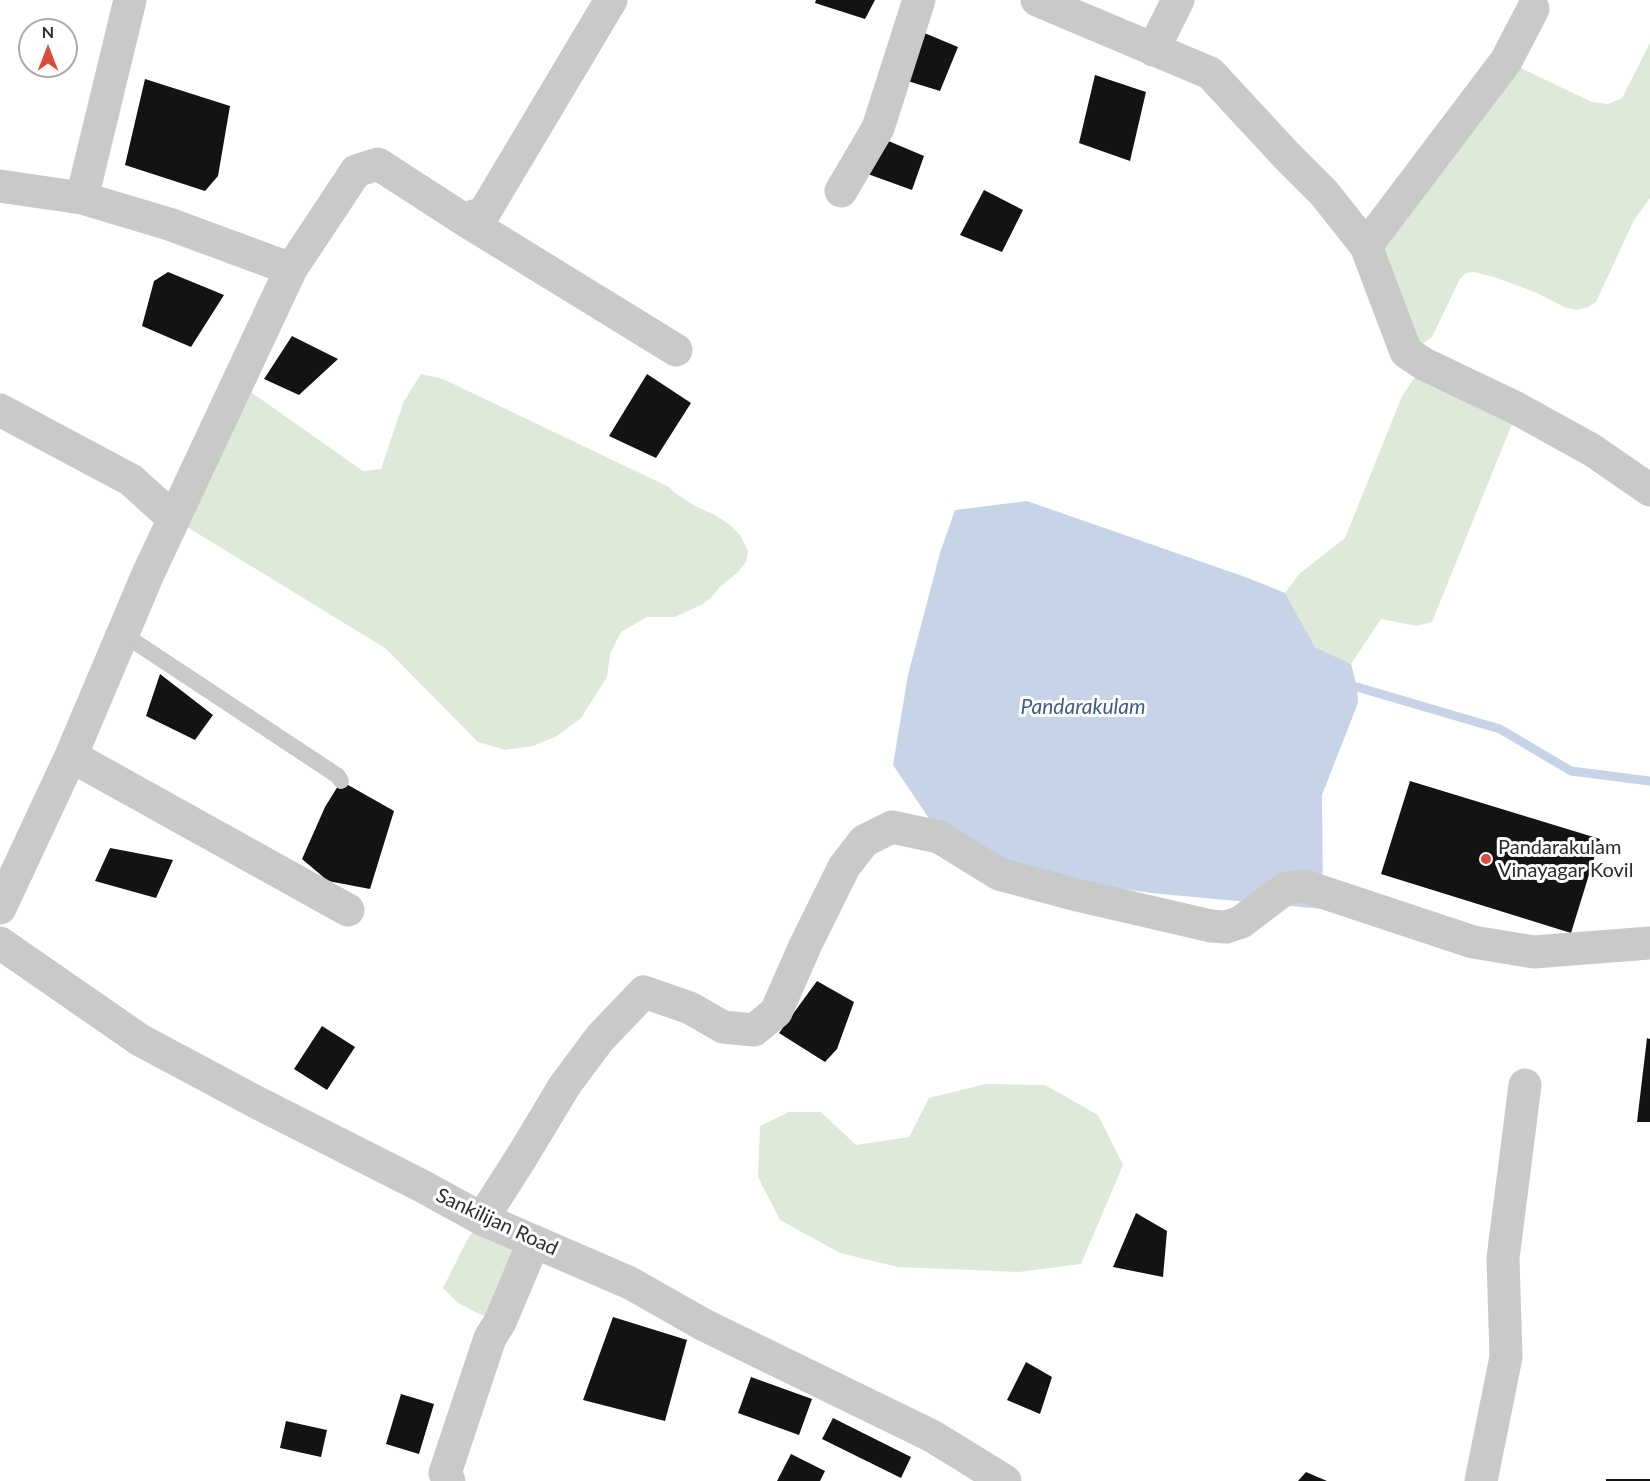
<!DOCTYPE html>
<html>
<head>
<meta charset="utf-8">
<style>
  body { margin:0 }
  #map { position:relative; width:1650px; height:1481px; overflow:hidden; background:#fff; font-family:Lato,sans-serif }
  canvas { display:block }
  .north { position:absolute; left:18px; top:18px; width:60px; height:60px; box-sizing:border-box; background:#fff; border:2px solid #ababab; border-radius:50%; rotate:0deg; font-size:16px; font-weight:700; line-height:24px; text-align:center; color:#2c2c2c }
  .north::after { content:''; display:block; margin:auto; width:21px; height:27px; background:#d94d38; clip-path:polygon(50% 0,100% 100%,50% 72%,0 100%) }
</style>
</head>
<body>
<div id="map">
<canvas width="1650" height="1481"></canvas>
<div class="north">N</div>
</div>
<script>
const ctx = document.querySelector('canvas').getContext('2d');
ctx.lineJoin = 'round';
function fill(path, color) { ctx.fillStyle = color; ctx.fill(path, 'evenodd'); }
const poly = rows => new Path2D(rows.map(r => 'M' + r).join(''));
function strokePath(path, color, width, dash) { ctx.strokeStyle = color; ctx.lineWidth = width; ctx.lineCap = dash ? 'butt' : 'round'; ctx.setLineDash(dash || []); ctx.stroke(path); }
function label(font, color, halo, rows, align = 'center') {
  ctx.font = font + ' Lato,sans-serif'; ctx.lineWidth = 6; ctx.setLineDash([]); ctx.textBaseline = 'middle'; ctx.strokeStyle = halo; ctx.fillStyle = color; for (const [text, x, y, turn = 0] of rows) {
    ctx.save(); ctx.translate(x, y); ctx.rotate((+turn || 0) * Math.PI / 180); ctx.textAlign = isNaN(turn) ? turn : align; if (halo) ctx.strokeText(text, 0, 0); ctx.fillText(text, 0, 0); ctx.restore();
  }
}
const green = poly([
  [1650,43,1650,198,1634,220,1596,302,1588,307,1577,310,1566,308,1537,293,1494,277,1474,272,1466,273,1460,279,1432,337,1423,344,1406,352,1366,246,1506,61,1592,102,1608,104,1622,98],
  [1424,364,1512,424,1432,622,1417,626,1381,619,1351,664,1315,647,1285,593,1299,574,1345,538,1402,396],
  [421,374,443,379,669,487,675,493,695,506,717,516,730,525,740,535,748,551,746,562,738,572,719,588,711,598,701,605,675,617,647,617,621,632,610,654,607,677,581,718,557,736,533,746,505,750,478,742,385,648,174,519,238,383,363,471,381,469,404,401],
  [986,1084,1045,1085,1098,1115,1123,1165,1081,1264,1019,1272,898,1267,840,1253,780,1220,758,1177,760,1126,789,1112,821,1112,856,1145,909,1137,929,1098],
  [482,1219,534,1241,500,1322,475,1312,458,1303,443,1288,467,1240]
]);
const water = poly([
  [1027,501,1248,578,1285,593,1315,647,1351,664,1357,687,1358,703,1322,795,1323,909,1151,893,961,866,893,765,908,675,940,553,955,510]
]);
const stream = poly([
  [1357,687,1500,729,1571,771,1650,781]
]);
const building = poly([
  [816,0,875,0,865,19,815,3],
  [922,32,958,47,940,91,898,78],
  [1095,75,1146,92,1130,161,1079,143],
  [145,79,230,106,218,176,205,191,125,165],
  [879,137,924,156,912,190,865,173],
  [984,190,1023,210,1002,252,960,235],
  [168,272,224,295,191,347,142,326,154,281],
  [292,336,338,359,299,395,264,379],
  [647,374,691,403,656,458,609,436],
  [160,674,213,715,195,740,146,716],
  [341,781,394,811,370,889,328,881,302,859,325,807],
  [1410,781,1600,839,1571,933,1381,874],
  [110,848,173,860,156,898,95,881],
  [817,981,854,1002,837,1049,825,1062,779,1033],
  [322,1026,355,1047,327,1090,294,1069],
  [1647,1038,1650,1039,1650,1122,1637,1122],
  [1136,1213,1167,1231,1163,1277,1113,1267],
  [613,1317,687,1340,665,1421,583,1400],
  [1026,1362,1052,1377,1040,1414,1007,1400],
  [751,1377,812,1399,799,1435,738,1413],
  [401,1394,434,1404,419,1454,386,1444],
  [833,1418,911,1457,901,1478,822,1439],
  [286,1421,327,1430,321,1457,280,1448],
  [791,1454,825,1471,820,1481,777,1481],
  [1306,1472,1327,1481,1298,1481],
  [1606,1479,1650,1479,1650,1481,1606,1481]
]);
const lane = poly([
  [123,634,338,776,341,781]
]);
const street = poly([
  [1037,0,1210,73,1287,156,1324,193,1366,246,1406,352,1424,364,1516,408,1592,450,1650,490],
  [1153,50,1178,0],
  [0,186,82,198,169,224,291,269],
  [841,191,878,128,919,0],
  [82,198,130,0],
  [463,219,676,350],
  [1366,246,1506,61,1533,9],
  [0,410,131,480,174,519],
  [71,756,348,910],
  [0,908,71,756,148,574,291,269,356,171,378,164,463,219,484,213,611,0],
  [0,943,140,1040,256,1102,422,1186,482,1219,630,1283,704,1325,932,1436,1005,1481],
  [482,1219,521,1158,565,1085,600,1038,644,992,690,1008,723,1027,754,1030,776,1012,805,946,844,867,864,841,892,827,939,837,999,874,1077,895,1211,926,1226,927,1241,922,1286,888,1304,886,1473,942,1534,952,1650,943],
  [449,1481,445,1473,490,1338,500,1322,534,1241],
  [1481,1481,1506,1357,1503,1258,1525,1085]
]);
const markers = [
  [1486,859,6,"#d94d38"]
];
const poiNames = [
  ["Pandarakulam",1498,848],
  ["Vinayagar Kovil",1498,871]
];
const streetNames = [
  ["Sankilijan Road",497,1222,25]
];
const waterNames = [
  ["Pandarakulam",1083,707]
];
fill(green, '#dfe9da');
fill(water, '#c7d4e8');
strokePath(stream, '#c7d4e8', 9);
fill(building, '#131313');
strokePath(lane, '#c9c9c9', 16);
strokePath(street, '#c9c9c9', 33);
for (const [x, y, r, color] of markers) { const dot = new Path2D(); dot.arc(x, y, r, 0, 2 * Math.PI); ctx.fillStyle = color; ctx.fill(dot); strokePath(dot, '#fff', 2); }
label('20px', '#2c2c2c', '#fff', poiNames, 'left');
label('20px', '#2c2c2c', '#fff', streetNames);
label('italic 21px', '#405d88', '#fff', waterNames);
</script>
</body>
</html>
